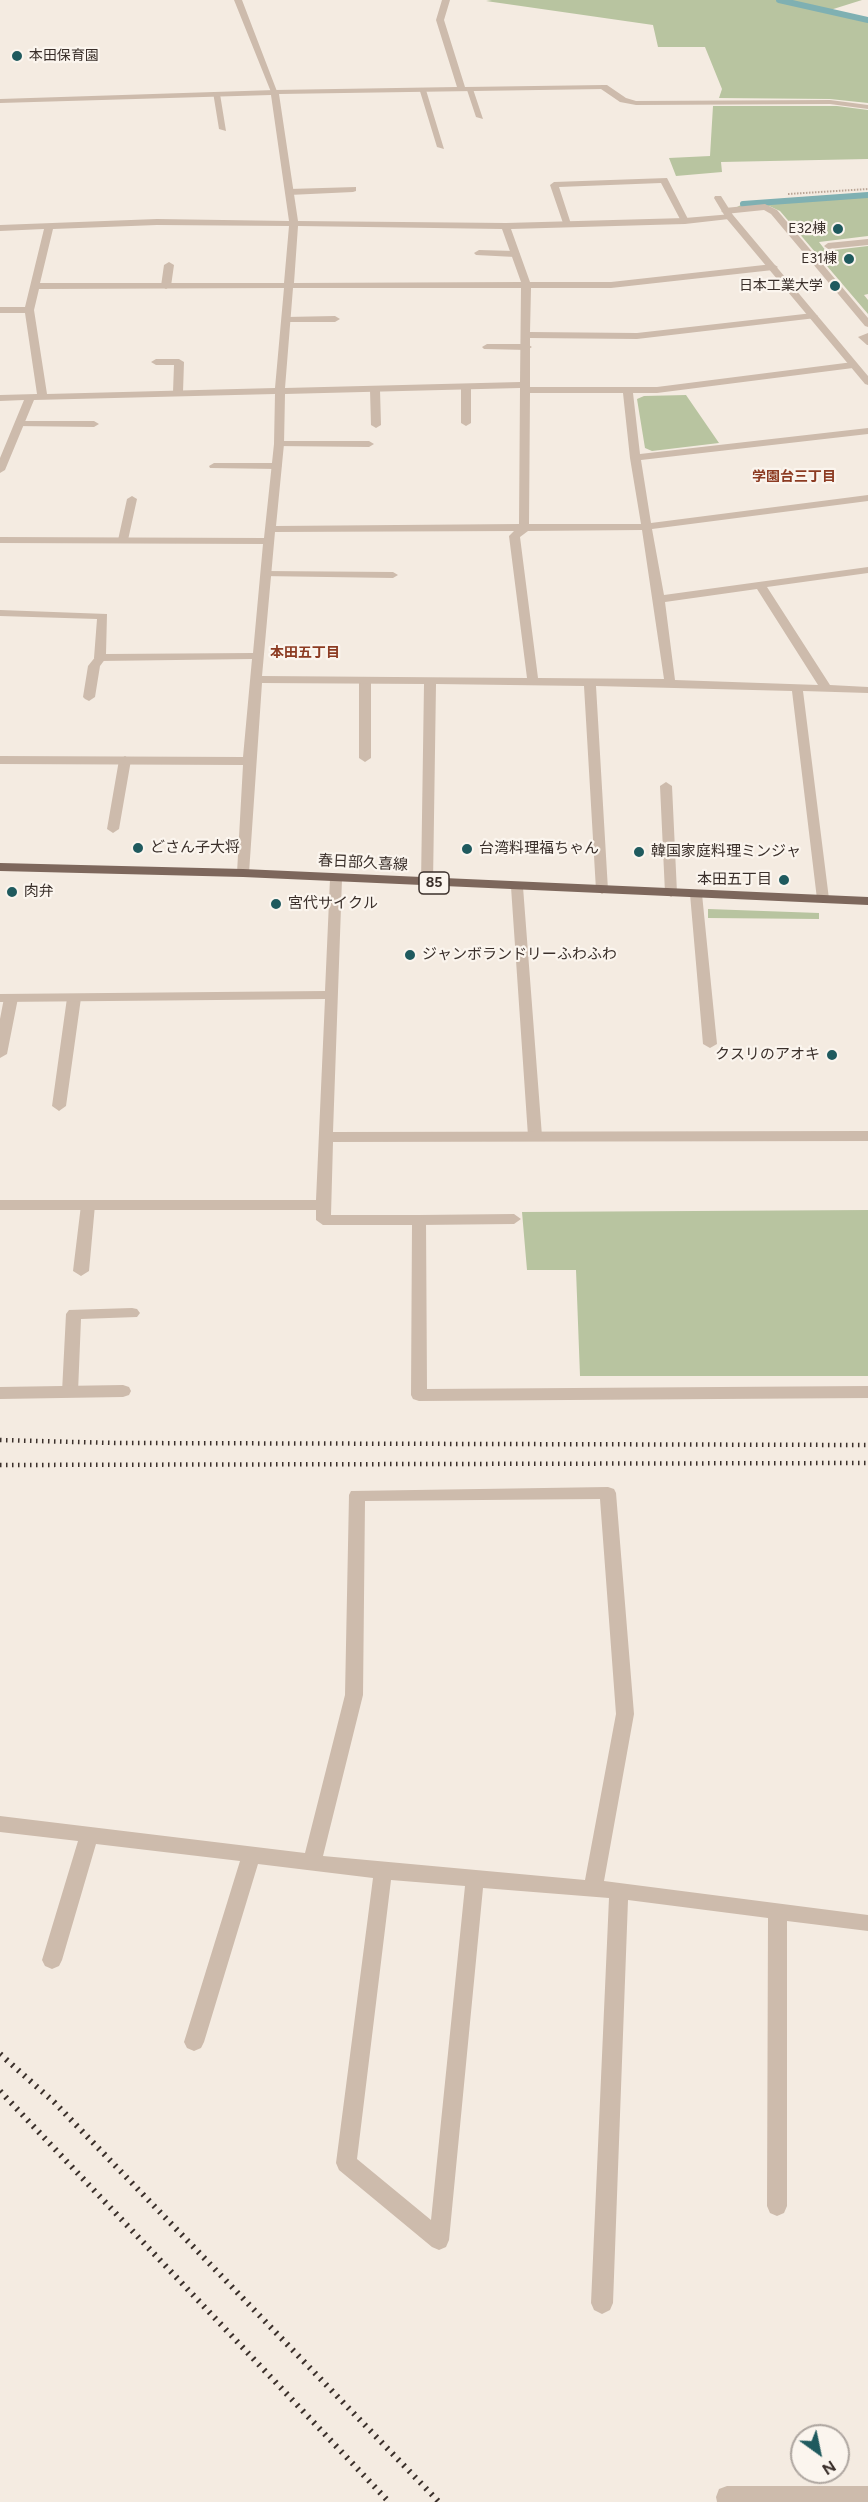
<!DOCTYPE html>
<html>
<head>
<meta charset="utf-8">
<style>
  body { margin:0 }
  #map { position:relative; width:868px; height:2502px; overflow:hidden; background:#f4ebe1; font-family:Figtree,sans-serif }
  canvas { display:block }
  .north { position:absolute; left:790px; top:2424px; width:60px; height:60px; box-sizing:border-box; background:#fbf5ee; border:2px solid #aea6a0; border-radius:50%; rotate:147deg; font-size:16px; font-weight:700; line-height:24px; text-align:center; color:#3b302b }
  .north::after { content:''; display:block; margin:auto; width:21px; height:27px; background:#1f5a5e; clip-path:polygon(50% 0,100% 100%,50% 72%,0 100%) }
</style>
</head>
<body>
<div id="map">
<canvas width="868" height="2502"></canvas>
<div class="north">N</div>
</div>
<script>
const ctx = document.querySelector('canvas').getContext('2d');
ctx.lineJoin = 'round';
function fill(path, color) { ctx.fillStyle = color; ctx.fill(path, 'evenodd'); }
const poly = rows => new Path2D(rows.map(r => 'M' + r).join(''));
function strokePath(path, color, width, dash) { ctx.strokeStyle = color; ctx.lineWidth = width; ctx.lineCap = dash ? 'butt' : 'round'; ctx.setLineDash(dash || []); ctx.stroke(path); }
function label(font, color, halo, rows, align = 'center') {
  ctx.font = font + ' Figtree,"Noto Sans JP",sans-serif'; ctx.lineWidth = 4.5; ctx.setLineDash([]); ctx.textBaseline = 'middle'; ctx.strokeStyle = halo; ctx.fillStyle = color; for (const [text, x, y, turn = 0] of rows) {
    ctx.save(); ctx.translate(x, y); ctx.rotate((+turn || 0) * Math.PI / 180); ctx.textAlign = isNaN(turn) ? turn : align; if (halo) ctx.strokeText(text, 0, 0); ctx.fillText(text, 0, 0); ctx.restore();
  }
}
const green = poly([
  [492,0,862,0,827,11,868,20,868,103,830,99,719,98,722,89,705,47,658,47,653,25,486,1],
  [713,106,837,106,868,110,868,159,721,162,722,172,676,176,669,158,710,156],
  [868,195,868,236,819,242,826,251,868,246,868,294,864,295,868,300,868,314,780,211,769,206,735,208,743,204],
  [686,395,719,443,652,451,645,448,637,399,644,396],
  [708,909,819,913,819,919,708,918],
  [868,1210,868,1376,580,1376,576,1270,527,1270,522,1212]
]);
const stream = poly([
  [779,0,868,20],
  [743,204,868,195]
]);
const path = poly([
  [788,194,868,189]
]);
const service = poly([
  [234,0,242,0,278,94,271,92,234,0],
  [601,85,607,85,626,98,636,101,830,100,868,105,868,109,830,104,636,105,620,102,601,89,601,85],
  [466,87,473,89,483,119,476,117,466,87],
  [419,88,426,90,444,149,437,147,419,88],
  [213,92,220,94,226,131,219,129,213,92],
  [667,178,689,221,688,223,681,221,661,183,559,187,571,224,564,226,550,185,554,182,667,178],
  [356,187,356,191,353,192,289,195,285,192,289,189,356,187],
  [765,204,777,210,868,318,868,327,865,326,771,214,764,210,725,214,721,211,725,208,765,204],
  [868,239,868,245,828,249,824,246,828,243,868,239],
  [479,250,515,251,520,254,515,257,476,255,474,253,479,250],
  [169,262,174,265,171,286,166,289,161,286,164,265,169,262],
  [286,317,335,316,340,319,335,322,283,322,283,318,286,317],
  [868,333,868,345,867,345,858,337,868,333],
  [487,344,527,344,532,347,527,350,484,349,482,347,487,344],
  [179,359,184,362,183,392,178,395,173,392,174,365,156,365,151,362,156,359,179,359],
  [466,384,471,387,471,423,466,426,461,423,461,387,466,384],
  [375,387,380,390,381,425,376,428,371,425,370,390,375,387],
  [20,421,94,421,99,424,94,427,16,426,15,424,20,421],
  [279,441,369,441,374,444,369,447,275,446,275,442,279,441],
  [214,463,277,463,282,466,277,469,210,468,209,466,214,463],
  [132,496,137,499,128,540,123,543,118,540,127,499,132,496],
  [265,571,393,572,398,575,393,578,261,576,261,572,265,571],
  [100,655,106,658,100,666,95,697,89,701,85,699,83,697,88,666,96,656,100,655],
  [365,677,371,680,371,758,365,762,359,758,359,680,365,677],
  [125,756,131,760,119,829,113,833,107,829,119,760,125,756],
  [666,782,672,786,677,893,671,897,665,893,660,786,666,782],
  [517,883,523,887,542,1136,535,1141,528,1136,511,887,517,883],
  [696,890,702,894,717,1044,710,1048,703,1044,690,894,696,890],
  [11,994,18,998,7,1054,0,1058,0,1019,4,998,11,994],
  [74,994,81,998,66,1106,59,1111,52,1106,67,998,74,994],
  [88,1200,95,1205,89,1271,81,1276,73,1271,81,1205,88,1200],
  [514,1214,521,1219,514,1224,419,1225,412,1220,419,1215,514,1214],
  [132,1308,137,1309,140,1313,137,1317,81,1319,78,1392,76,1396,64,1396,62,1392,66,1314,69,1310,132,1308]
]);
const minor = poly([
  [442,0,450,0,444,20,465,87,604,85,608,87,604,89,279,94,298,221,506,223,685,218,732,214,732,218,729,219,685,224,511,229,530,282,611,282,773,264,778,267,773,270,611,288,531,288,530,332,637,333,813,313,818,316,816,318,637,339,530,338,530,387,657,387,853,362,858,365,853,368,657,393,633,393,640,454,868,428,868,434,641,460,651,523,868,495,868,501,652,529,664,595,868,567,868,573,767,587,830,685,868,687,868,693,803,691,829,899,828,902,823,903,817,899,792,691,596,686,608,890,602,894,596,890,584,686,436,684,433,883,427,887,421,883,424,684,262,683,249,873,243,877,237,873,243,765,0,764,0,756,243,757,252,659,100,661,94,658,97,619,0,616,0,610,107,614,106,654,253,653,263,544,0,543,0,537,264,538,274,444,275,394,34,400,5,470,0,473,0,458,24,400,0,401,0,395,37,394,25,313,0,313,0,307,25,307,44,229,0,231,0,225,157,219,289,221,271,95,0,103,0,99,275,90,457,87,436,20,442,0],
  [157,225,289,226,284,283,40,283,53,229,157,225],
  [298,226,502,229,521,282,294,283,298,226],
  [284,288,275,388,47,394,34,310,39,289,284,288],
  [293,288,521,288,520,382,285,388,293,288],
  [520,388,519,524,276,526,284,444,285,394,520,388],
  [530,393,623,393,630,458,641,524,529,524,530,393],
  [642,530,664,679,538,678,520,537,528,531,642,530],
  [514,531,509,536,527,678,262,676,275,532,514,531],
  [757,589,818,685,675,680,665,602,757,589],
  [336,875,342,879,333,1132,868,1131,868,1141,333,1142,331,1215,419,1215,426,1220,427,1389,868,1386,868,1398,419,1401,413,1399,411,1395,412,1225,323,1225,316,1220,316,1210,0,1210,0,1200,316,1200,325,999,0,1002,0,994,325,991,330,879,336,875],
  [123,1385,129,1387,131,1391,129,1395,123,1397,0,1399,0,1387,123,1385],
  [608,1487,614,1489,616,1493,634,1714,604,1881,868,1915,868,1931,787,1921,787,2206,784,2213,777,2216,770,2213,767,2206,768,1918,628,1900,613,2303,610,2310,602,2314,594,2310,591,2303,609,1898,483,1888,449,2240,446,2247,439,2250,432,2247,339,2170,336,2163,373,1878,258,1864,204,2042,201,2048,194,2051,187,2048,184,2042,240,1861,96,1844,62,1960,59,1966,52,1969,45,1966,42,1960,78,1841,0,1832,0,1816,305,1853,345,1695,349,1495,351,1491,608,1487],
  [600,1499,616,1714,585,1880,323,1856,363,1695,365,1501,600,1499],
  [391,1880,465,1886,431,2220,357,2159,391,1880],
  [727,2486,868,2486,868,2502,717,2502,716,2497,719,2489,727,2486]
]);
const tertiary = poly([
  [715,196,721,196,733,215,868,376,868,385,865,384,726,218,714,198,715,196]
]);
const primary = poly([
  [0,863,243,869,868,897,868,905,243,877,0,871,0,863]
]);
const railFar1 = poly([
  [0,1440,115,1443,868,1445],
  [0,1465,868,1463]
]);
const rail = poly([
  [0,2054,54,2102,439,2502],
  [0,2091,389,2502]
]);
const markers = [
  [17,56,6,"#1f5a5e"],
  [838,229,6,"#1f5a5e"],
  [849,259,6,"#1f5a5e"],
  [835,286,6,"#1f5a5e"],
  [138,848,6,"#1f5a5e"],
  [467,849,6,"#1f5a5e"],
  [639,852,6,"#1f5a5e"],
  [784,880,6,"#1f5a5e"],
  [12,892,6,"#1f5a5e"],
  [276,904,6,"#1f5a5e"],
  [410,955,6,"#1f5a5e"],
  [832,1055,6,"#1f5a5e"]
];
const farPoinames = [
  ["本田保育園",29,56,"left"],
  ["E32棟",826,229],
  ["E31棟",837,259],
  ["日本工業大学",823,286]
];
const farNeighbourhoodnames = [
  ["学園台三丁目",794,477],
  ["本田五丁目",305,653]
];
const shields = [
  [434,883,30]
];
const shieldNames = [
  ["85",434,883]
];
const poiNames = [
  ["どさん子大将",150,848],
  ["台湾料理福ちゃん",479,849],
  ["韓国家庭料理ミンジャ",651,852],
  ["本田五丁目",772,880,"right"],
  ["肉弁",24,892],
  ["宮代サイクル",288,904],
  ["ジャンボランドリーふわふわ",422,955],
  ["クスリのアオキ",820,1055,"right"]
];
const streetNames = [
  ["春日部久喜線",363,863,3]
];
fill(green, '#b8c4a0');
strokePath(stream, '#7fb0b2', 6);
strokePath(path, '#b9a596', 2, [1.5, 1.5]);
fill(service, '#cdbbac');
fill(minor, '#cdbbac');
fill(tertiary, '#cdbbac');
fill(primary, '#7d675c');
strokePath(railFar1, '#3b302b', 4.5, [1.5, 4.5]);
strokePath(rail, '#3b302b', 6, [2, 6]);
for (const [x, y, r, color] of markers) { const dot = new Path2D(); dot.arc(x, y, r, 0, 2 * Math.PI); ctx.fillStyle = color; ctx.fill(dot); strokePath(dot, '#fbf5ee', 2); }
label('14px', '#3b302b', '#fbf5ee', farPoinames, 'right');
label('bold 14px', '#8c3b22', '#fbf5ee', farNeighbourhoodnames);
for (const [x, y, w] of shields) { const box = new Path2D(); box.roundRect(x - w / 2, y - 11, w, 22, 4.5); ctx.fillStyle = '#fbf5ee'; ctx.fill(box); strokePath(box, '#3b302b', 1.5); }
label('bold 14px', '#3b302b', null, shieldNames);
label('15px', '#3b302b', '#fbf5ee', poiNames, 'left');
label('15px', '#3b302b', '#fbf5ee', streetNames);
</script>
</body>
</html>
